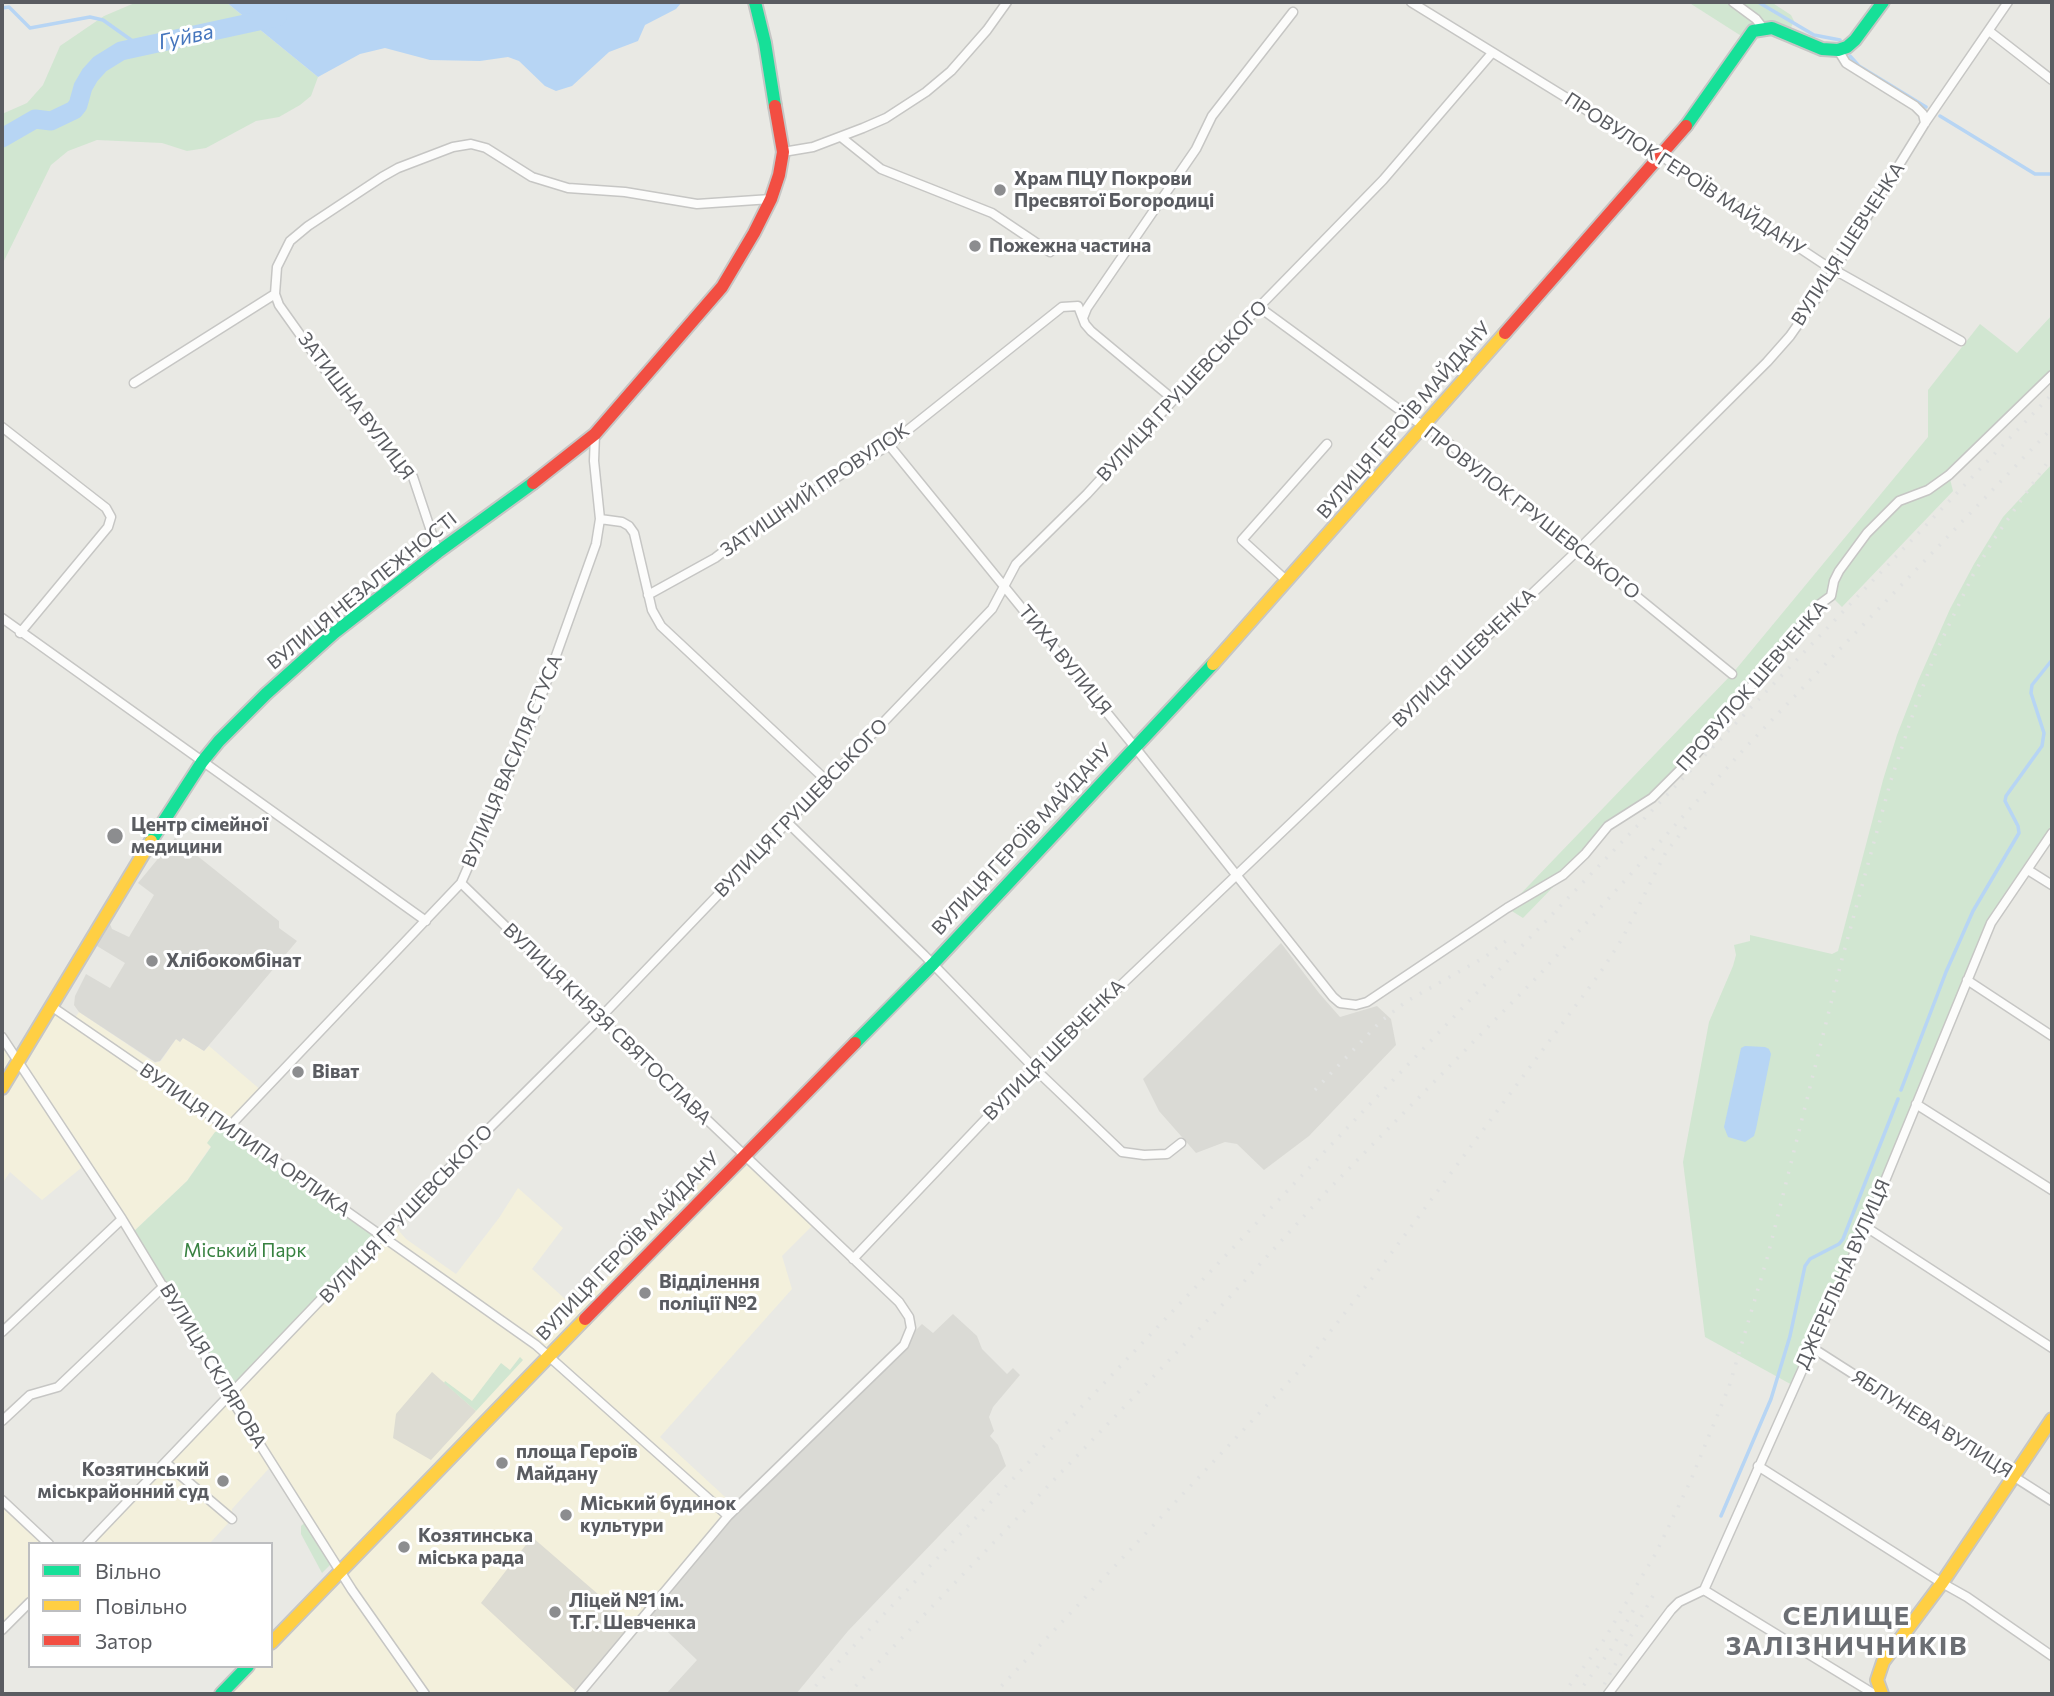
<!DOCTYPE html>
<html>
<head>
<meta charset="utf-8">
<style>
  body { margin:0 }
  #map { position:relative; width:2054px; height:1696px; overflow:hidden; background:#e9e9e4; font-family:Commissioner,sans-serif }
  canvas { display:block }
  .frame { position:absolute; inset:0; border:4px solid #5a5c61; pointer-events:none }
  .legend { position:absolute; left:28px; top:1542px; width:245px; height:126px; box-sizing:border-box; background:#fff; border:2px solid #bdbec0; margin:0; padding:9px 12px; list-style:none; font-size:21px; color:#5a5c61 }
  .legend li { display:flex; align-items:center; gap:14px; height:35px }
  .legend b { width:35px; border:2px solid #bdbec0 }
</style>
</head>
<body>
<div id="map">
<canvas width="2054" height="1696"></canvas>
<div class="frame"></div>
<ul class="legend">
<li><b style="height:9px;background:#16e098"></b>Вільно</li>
<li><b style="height:9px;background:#ffcf43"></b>Повільно</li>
<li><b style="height:9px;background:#f24e42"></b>Затор</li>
</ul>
</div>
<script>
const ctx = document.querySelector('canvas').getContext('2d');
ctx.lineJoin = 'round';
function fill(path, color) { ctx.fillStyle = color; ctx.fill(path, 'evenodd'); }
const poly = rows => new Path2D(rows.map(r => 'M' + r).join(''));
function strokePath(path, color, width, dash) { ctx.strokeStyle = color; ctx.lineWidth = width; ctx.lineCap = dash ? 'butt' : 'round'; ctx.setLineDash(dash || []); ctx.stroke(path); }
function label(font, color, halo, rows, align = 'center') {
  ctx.font = font + ' Commissioner,sans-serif'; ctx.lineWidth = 6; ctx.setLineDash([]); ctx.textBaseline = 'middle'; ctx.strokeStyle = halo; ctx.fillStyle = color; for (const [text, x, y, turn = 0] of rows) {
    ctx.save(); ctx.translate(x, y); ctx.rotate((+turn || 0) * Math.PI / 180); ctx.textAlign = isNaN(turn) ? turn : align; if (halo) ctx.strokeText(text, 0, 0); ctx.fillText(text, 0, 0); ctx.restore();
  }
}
const commercial = poly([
  [51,1006,73,1021,79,1012,155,1063,161,1061,176,1039,180,1042,183,1038,204,1051,209,1046,262,1091,211,1146,187,1181,131,1234,86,1164,42,1200,10,1172,2,1184,2,1037,17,1062],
  [744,1154,815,1223,782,1256,792,1289,660,1437,737,1508,579,1694,221,1694,249,1666,271,1666,271,1643,341,1571,273,1464,232,1509,232,1519,209,1544,87,1544,393,1224,406,1239,456,1274,499,1218,518,1188,563,1228,532,1269,576,1309,705,1178,714,1185],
  [2,1504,49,1544,30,1544,30,1602,2,1630]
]);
const industrial = poly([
  [175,838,279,921,279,928,297,941,204,1051,183,1038,180,1042,176,1039,160,1061,155,1062,79,1012,74,1005,75,996,86,974,110,988,125,963,97,946,110,924,112,929,129,937,154,895,138,883],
  [1281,943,1319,993,1340,1017,1377,1006,1391,1019,1396,1045,1309,1136,1264,1170,1237,1144,1225,1142,1196,1153,1159,1111,1143,1079],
  [953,1314,977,1336,982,1349,1007,1374,1013,1368,1020,1375,993,1407,989,1417,994,1431,990,1436,998,1445,1006,1466,848,1631,796,1694,666,1694,697,1660,648,1613,719,1526,922,1324,933,1333]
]);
const education = poly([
  [432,1372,476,1411,431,1460,393,1438,396,1414],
  [532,1537,636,1627,579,1694,481,1603]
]);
const green = poly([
  [137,2,226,2,318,77,311,96,300,105,279,117,256,121,206,148,187,151,162,143,97,140,68,151,51,165,2,265,2,114,27,103,43,85,60,46,104,16],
  [1688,2,1771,2,1791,15,1794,21,1788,34,1772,28,1746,39],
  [2052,315,2052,375,1949,475,1953,491,1842,607,1831,596,1824,599,1729,715,1652,798,1623,815,1523,918,1507,908,1732,674,1928,437,1928,390,1980,324,2017,353],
  [2052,464,2052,832,1991,923,1794,1386,1705,1337,1683,1162,1709,1022,1733,966,1736,955,1734,945,1750,941,1750,935,1832,954,1838,951,1883,780,1897,735,1918,681,1950,609,1974,564,2003,517],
  [228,1128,382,1237,230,1397,131,1234,187,1181,211,1147,207,1143,215,1132],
  [520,1357,523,1360,476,1411,444,1383,445,1381,472,1401,501,1363,510,1370],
  [308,1520,335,1560,322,1573,301,1534,301,1526]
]);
const water = poly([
  [226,2,682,2,676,9,645,25,638,41,609,52,572,86,556,91,545,86,519,61,508,57,480,61,430,60,385,48,360,54,318,77],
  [1745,1046,1765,1047,1769,1049,1771,1054,1756,1129,1754,1136,1745,1142,1728,1137,1724,1127,1741,1048]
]);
const stream = poly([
  [1758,2,1814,35,1840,40],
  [2,8,9,7,30,28,90,17,103,20,141,47],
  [1850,56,1859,66,1926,107],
  [1940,116,2035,174,2052,174],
  [1901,1090,1946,972,1973,911,2019,833,2018,826,2005,801,2006,796,2042,746,2044,733,2031,693,2032,685,2052,660],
  [1721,1516,1771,1399,1790,1336,1805,1266,1810,1259,1839,1244,1843,1239,1898,1099]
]);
const river = poly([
  [2,138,35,119,51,121,74,110,78,105,83,87,90,75,100,64,121,51,277,17]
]);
const street = poly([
  [1411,2,1661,156,1822,263,1961,341],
  [1733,2,1756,19,1763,28],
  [1989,31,2052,80],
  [1838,50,1846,63,1915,106,1923,114,1925,123],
  [841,137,881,169,992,213,1050,252],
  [783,152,813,147,863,128,886,118,926,92,951,71,987,30,1007,2],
  [1259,307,1408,416,1436,433,1732,674],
  [1083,318,1087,308,1196,149,1212,116,1293,12],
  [134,383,275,294],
  [2,427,106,508,111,517,108,527,20,633],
  [889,445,1134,746,1333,997,1340,1003,1356,1005,1367,1002,1507,908,1563,875,1585,854,1608,826,1652,798,1697,753,1816,607,1831,596,1834,581,1839,571,1867,533,1899,501,1928,490,1949,475,2052,375],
  [600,519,622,522,629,526,634,533,652,610,661,626,827,781],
  [438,552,413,477,338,388,279,305,275,294,277,267,290,241,308,226,382,177,398,168,453,147,471,144,486,148,532,177,568,188,625,192,697,204,771,199],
  [1287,581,1242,540,1327,444],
  [648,595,715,558,756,527,889,445,1062,307,1078,306,1085,324,1091,331,1174,400],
  [2,618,426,921],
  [787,822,924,955,1034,1068,1122,1152,1144,1155,1167,1154,1181,1143],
  [2028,870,2052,885],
  [461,883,600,1018,899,1302,909,1317,911,1328,904,1345,728,1516,579,1694],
  [1967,980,2052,1036],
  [51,1006,236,1133,536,1345,728,1516],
  [2,1037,122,1219,230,1397,352,1590,425,1694],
  [1916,1104,2052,1190],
  [228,1128,461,883,534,717,596,544,600,519,594,461,595,434],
  [1866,1227,2052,1348],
  [853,1259,1034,1068,1579,549,1767,362,1790,336,1820,293,1925,123,2008,2],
  [2,1332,122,1219],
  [1811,1347,2052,1501],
  [2,1421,30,1395,58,1387,164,1286],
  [166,1463,232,1519],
  [1758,1466,1942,1583,1967,1597,2052,1656],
  [2,1500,49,1544],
  [87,1544,393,1224,600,1018,992,609,1016,564,1087,494,1259,307,1383,180,1492,53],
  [1704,1590,1874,1694],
  [2,1630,30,1602],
  [1608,1694,1671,1610,1679,1602,1704,1590,1866,1227,1991,923,2052,833]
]);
const fast = poly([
  [755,2,765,43,775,106],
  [1686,126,1753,31,1772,28,1822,49,1838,50,1847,47,1855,40,1883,2],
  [151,841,202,762,219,741,266,694,334,633,438,552,533,483],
  [855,1043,933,964,1213,664],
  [221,1694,248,1666]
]);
const slow = poly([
  [1213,664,1505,333],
  [2,1088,151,841],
  [271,1643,585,1319],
  [1882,1694,1877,1680,1883,1662,1942,1583,2052,1419]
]);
const jam = poly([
  [1505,333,1686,126],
  [533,483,595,434,722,287,754,233,771,199,779,175,783,152,775,106],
  [585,1319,855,1043]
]);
const rail = poly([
  [1315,1090,1380,1022,1407,1001,1485,957,1511,937],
  [808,1694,1350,1125,2052,394],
  [848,1694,1227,1300,1328,1190,1541,973,1746,747,2052,428],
  [994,1694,1301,1369,1384,1263,1600,973,1622,939,1666,852,1686,827],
  [1563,1694,1602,1643,1656,1553,1690,1482,1729,1387,1768,1255,1842,959,1891,780,1917,702,1936,652,1973,575,1994,539,2052,456],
  [1577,1694,1610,1651,1637,1604],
  [1599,1694,1655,1592]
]);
const markers = [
  [1000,190,7,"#8c8d8f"],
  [975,246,7,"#8c8d8f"],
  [115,836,9,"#8c8d8f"],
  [152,961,7,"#8c8d8f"],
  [298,1072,7,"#8c8d8f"],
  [645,1293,7,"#8c8d8f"],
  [502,1463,7,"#8c8d8f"],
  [223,1481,7,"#8c8d8f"],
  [566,1515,7,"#8c8d8f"],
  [404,1547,7,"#8c8d8f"],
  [555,1612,7,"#8c8d8f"]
];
const streetNames = [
  ["ПРОВУЛОК ГЕРОЇВ МАЙДАНУ",1685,174,33],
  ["ВУЛИЦЯ ШЕВЧЕНКА",1848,244,-57],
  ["ВУЛИЦЯ ГРУШЕВСЬКОГО",1182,391,-47],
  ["ЗАТИШНА ВУЛИЦЯ",356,406,53],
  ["ВУЛИЦЯ ГЕРОЇВ МАЙДАНУ",1404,420,-49],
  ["ЗАТИШНИЙ ПРОВУЛОК",815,490,-34],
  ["ПРОВУЛОК ГРУШЕВСЬКОГО",1532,513,38],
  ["ВУЛИЦЯ НЕЗАЛЕЖНОСТІ",362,591,-39],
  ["ВУЛИЦЯ ШЕВЧЕНКА",1464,658,-44],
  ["ТИХА ВУЛИЦЯ",1065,660,51],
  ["ПРОВУЛОК ШЕВЧЕНКА",1752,686,-49],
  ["ВУЛИЦЯ ВАСИЛЯ СТУСА",512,761,-67],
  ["ВУЛИЦЯ ГРУШЕВСЬКОГО",801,808,-46],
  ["ВУЛИЦЯ ГЕРОЇВ МАЙДАНУ",1022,839,-47],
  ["ВУЛИЦЯ КНЯЗЯ СВЯТОСЛАВА",607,1024,44],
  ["ВУЛИЦЯ ШЕВЧЕНКА",1054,1050,-45],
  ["ВУЛИЦЯ ПИЛИПА ОРЛИКА",245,1140,35],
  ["ВУЛИЦЯ ГРУШЕВСЬКОГО",406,1214,-46],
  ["ВУЛИЦЯ ГЕРОЇВ МАЙДАНУ",628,1246,-46],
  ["ДЖЕРЕЛЬНА ВУЛИЦЯ",1843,1274,-66],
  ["ВУЛИЦЯ СКЛЯРОВА",213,1366,59],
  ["ЯБЛУНЕВА ВУЛИЦЯ",1932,1424,32]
];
const poiNames = [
  ["Храм ПЦУ Покрови",1014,179],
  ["Пресвятої Богородиці",1014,201],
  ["Пожежна частина",989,246],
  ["Центр сімейної",131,825],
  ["медицини",131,847],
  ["Хлібокомбінат",166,961],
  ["Віват",312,1072],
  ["Відділення",659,1282],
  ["поліції №2",659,1304],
  ["площа Героїв",516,1452],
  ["Майдану",516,1474],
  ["Козятинський",209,1470,"right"],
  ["міськрайонний суд",209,1492,"right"],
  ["Міський будинок",580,1504],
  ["культури",580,1526],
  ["Козятинська",418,1536],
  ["міська рада",418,1558],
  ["Ліцей №1 ім.",569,1601],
  ["Т.Г. Шевченка",569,1623]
];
const parkNames = [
  ["Міський Парк",245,1251]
];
const waterNames = [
  ["Гуйва",186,37,-12]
];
const districtNames = [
  ["СЕЛИЩЕ",1847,1616],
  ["ЗАЛІЗНИЧНИКІВ",1847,1646]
];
fill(commercial, '#f3f0dc');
fill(industrial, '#dadad5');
fill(education, '#dddcd3');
fill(green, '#d1e6d1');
fill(water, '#b7d5f4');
strokePath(stream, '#b7d5f4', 3.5);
strokePath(river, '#b7d5f4', 19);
strokePath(street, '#c6c6c4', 11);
strokePath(fast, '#c6c6c5', 16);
strokePath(slow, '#c6c6c5', 16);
strokePath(jam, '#c6c6c5', 16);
strokePath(street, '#fcfcfb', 8);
strokePath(fast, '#16e098', 12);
strokePath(slow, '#ffcf43', 12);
strokePath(jam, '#f24e42', 12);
strokePath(rail, '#e1e2e1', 3.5, [2, 9]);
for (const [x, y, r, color] of markers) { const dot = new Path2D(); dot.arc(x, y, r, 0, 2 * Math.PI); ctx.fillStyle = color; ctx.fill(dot); strokePath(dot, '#fff', 2.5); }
label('19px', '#5a5c61', '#fff', streetNames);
label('bold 19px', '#5a5c61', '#fff', poiNames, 'left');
label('19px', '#388241', '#fff', parkNames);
label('italic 21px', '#4676bd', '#fff', waterNames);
ctx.letterSpacing = '2px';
label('bold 26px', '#6b6e73', '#fff', districtNames);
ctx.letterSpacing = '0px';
</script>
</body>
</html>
